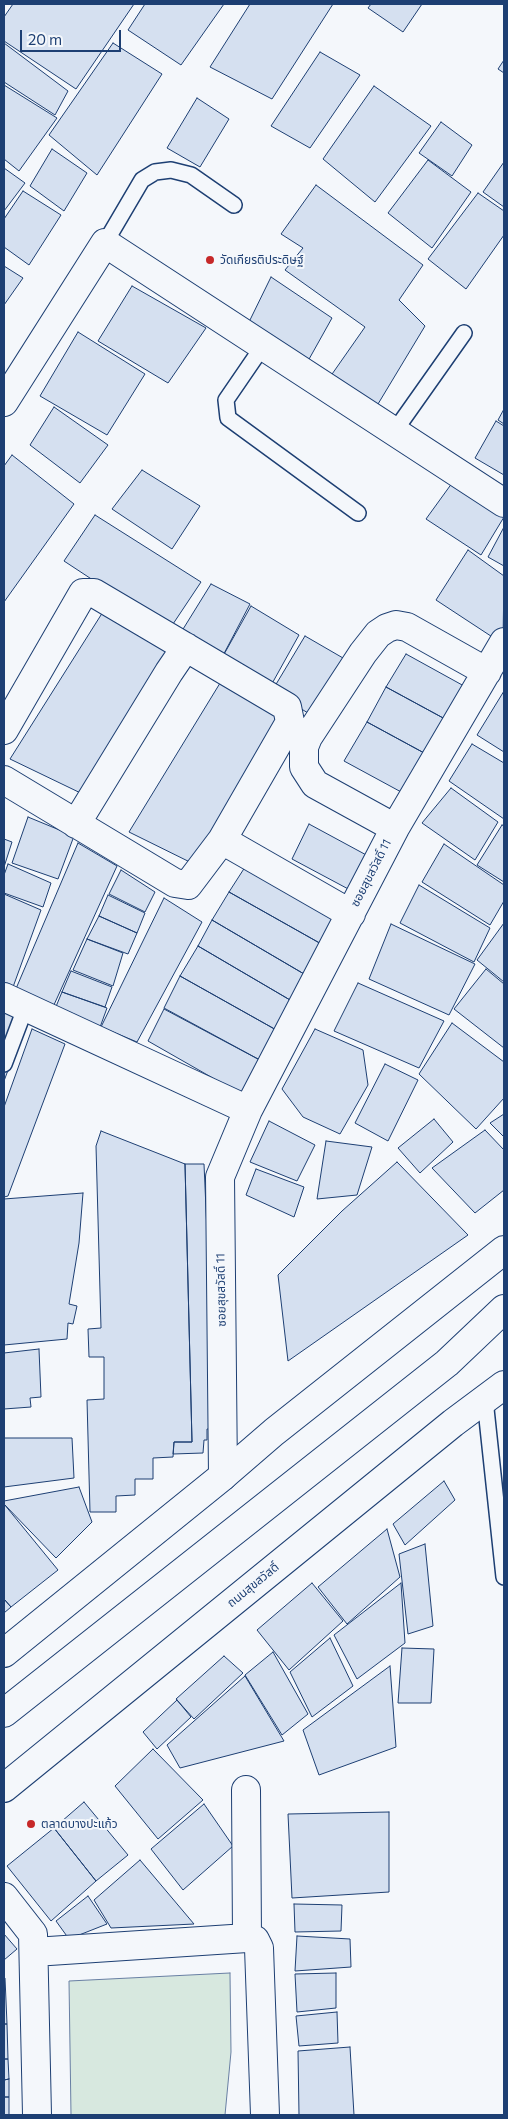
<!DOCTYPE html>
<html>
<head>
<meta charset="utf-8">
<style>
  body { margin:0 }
  #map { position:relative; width:508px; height:2119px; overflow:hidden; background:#f4f7fb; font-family:Commissioner,sans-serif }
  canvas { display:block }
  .frame { position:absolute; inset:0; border:5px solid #1d3f73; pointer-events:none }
  .scale { position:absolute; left:20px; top:30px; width:101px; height:22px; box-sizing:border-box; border:2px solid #1d3f73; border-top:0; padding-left:6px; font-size:15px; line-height:18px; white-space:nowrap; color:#1d3f73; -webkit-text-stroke:4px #f4f7fb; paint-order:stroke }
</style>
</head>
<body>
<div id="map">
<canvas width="508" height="2119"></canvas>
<div class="frame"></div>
<div class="scale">20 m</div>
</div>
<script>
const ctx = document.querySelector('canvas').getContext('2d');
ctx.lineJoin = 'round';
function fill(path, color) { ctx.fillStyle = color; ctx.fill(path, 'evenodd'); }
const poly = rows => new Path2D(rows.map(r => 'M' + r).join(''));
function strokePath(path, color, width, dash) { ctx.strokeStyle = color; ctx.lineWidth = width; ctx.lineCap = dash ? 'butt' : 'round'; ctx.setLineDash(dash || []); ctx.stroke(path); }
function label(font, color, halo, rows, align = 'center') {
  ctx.font = font + ' Commissioner,"Noto Sans Thai",sans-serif'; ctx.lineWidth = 4; ctx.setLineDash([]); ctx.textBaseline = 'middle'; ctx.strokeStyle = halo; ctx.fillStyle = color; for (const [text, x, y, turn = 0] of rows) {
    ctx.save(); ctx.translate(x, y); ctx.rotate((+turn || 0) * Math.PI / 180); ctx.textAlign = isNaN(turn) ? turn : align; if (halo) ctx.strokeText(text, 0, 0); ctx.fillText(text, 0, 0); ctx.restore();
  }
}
const green = poly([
  [230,1973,231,2052,225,2115,71,2115,69,1981,230,1973]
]);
const building = poly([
  [13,4,134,4,76,89,4,41,4,17,13,4],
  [145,4,224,4,181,65,128,30,145,4],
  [250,4,333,4,272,99,210,67,250,4],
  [371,4,422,4,403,32,368,8,371,4],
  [4,43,68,91,55,115,4,82,4,43],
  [113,43,162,74,97,175,49,135,113,43],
  [320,52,360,75,310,148,271,126,320,52],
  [504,60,504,73,498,69,504,60],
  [4,85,57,118,19,171,4,159,4,85],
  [374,86,431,126,375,202,323,159,374,86],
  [197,98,229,119,200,167,167,148,197,98],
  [441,122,472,145,452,176,419,153,441,122],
  [52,149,87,173,64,211,30,186,52,149],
  [428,160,471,192,432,248,388,213,428,160],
  [504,162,504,207,483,192,504,162],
  [4,168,25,183,4,211,4,168],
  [316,185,423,265,399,300,425,326,375,409,330,377,365,327,285,270,303,248,281,234,316,185],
  [23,191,61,215,29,265,4,247,4,219,23,191],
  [478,193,504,211,504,235,466,289,428,259,478,193],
  [4,266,23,278,4,305,4,266],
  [271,277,332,318,308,361,249,322,271,277],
  [132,286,206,328,168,383,98,341,132,286],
  [78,332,145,374,107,435,40,396,78,332],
  [54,407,108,445,80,483,30,445,54,407],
  [504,409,504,424,498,420,504,409],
  [496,421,504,426,504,475,475,458,496,421],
  [12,455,74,504,4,602,4,466,12,455],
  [142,470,200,506,172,549,112,509,142,470],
  [455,479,504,509,504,517,481,555,426,519,455,479],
  [95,515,201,582,169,630,64,561,95,515],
  [504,527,504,566,488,557,504,527],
  [468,550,504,576,503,644,436,600,468,550],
  [211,584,250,604,218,665,180,634,211,584],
  [113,596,186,647,91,798,10,759,113,596],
  [251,606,299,635,269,689,218,665,251,606],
  [305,636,343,658,308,713,272,691,305,636],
  [406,654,464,686,445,719,386,687,406,654],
  [225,675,300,713,206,870,129,832,225,675],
  [386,687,445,719,426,754,367,722,386,687],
  [504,691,504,752,477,735,504,691],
  [367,722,426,754,403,793,344,761,367,722],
  [472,744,504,763,504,819,449,781,472,744],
  [451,788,498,822,475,860,422,823,451,788],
  [28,817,74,836,58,879,12,863,28,817],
  [309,824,370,857,352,891,292,859,309,824],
  [502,825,504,826,504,882,477,865,502,825],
  [4,839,12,842,4,867,4,839],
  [78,843,117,866,53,1007,15,991,78,843],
  [444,844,504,885,504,901,490,925,422,882,444,844],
  [8,864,51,883,43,907,4,893,4,875,8,864],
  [247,864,346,924,332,950,229,892,247,864],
  [121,870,155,892,145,912,109,894,121,870],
  [419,885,490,928,474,962,400,923,419,885],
  [229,892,332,950,316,981,212,920,229,892],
  [4,894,41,910,13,987,4,983,4,894],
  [108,895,145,913,137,933,99,916,108,895],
  [164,898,202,922,137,1042,101,1027,164,898],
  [99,916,137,933,128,954,87,939,99,916],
  [212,920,316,981,302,1007,198,946,212,920],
  [504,923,504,982,477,960,504,923],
  [391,924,475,964,449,1015,369,979,391,924],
  [87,939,123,953,113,986,73,970,87,939],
  [198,946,302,1007,287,1036,180,976,198,946],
  [486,969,504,984,504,1048,454,1009,486,969],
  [71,971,112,987,105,1007,62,992,71,971],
  [180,976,287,1036,271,1066,164,1008,180,976],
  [358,983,444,1021,419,1068,334,1031,358,983],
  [62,992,107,1008,99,1030,55,1009,62,992],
  [164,1009,271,1066,253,1101,148,1041,164,1009],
  [4,1010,27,1019,4,1081,4,1010],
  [452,1023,504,1062,504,1098,476,1129,419,1074,452,1023],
  [32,1029,65,1044,8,1196,4,1197,4,1107,32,1029],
  [315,1029,363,1050,368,1085,340,1134,303,1117,282,1089,315,1029],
  [385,1064,418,1080,388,1141,355,1123,385,1064],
  [504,1114,504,1137,490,1123,504,1114],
  [434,1119,453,1142,420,1173,398,1148,434,1119],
  [269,1121,315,1145,297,1181,250,1162,269,1121],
  [485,1130,504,1150,504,1190,475,1213,432,1168,485,1130],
  [101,1131,185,1164,192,1442,174,1442,173,1457,153,1458,153,1479,135,1479,135,1495,116,1496,116,1512,90,1512,87,1400,104,1399,104,1357,89,1357,88,1329,101,1328,96,1146,101,1131],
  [326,1141,372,1147,357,1195,317,1199,326,1141],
  [397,1162,468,1235,288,1361,278,1275,342,1211,397,1162],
  [185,1164,204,1164,211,1321,211,1429,207,1429,207,1440,204,1440,203,1453,173,1454,174,1442,192,1442,185,1164],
  [256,1169,304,1187,294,1217,246,1195,256,1169],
  [83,1193,79,1243,69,1304,77,1306,73,1324,68,1323,67,1339,4,1345,4,1199,83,1193],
  [39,1349,41,1397,30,1398,31,1407,4,1409,4,1353,39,1349],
  [4,1438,72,1438,74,1478,4,1487,4,1438],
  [444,1481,455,1500,405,1545,393,1524,444,1481],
  [79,1487,92,1522,56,1558,4,1504,4,1501,79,1487],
  [4,1504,58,1570,11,1607,4,1599,4,1504],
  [387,1529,400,1577,347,1624,318,1587,387,1529],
  [425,1544,433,1626,408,1634,399,1554,425,1544],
  [312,1583,343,1621,289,1670,257,1630,312,1583],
  [401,1583,405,1643,357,1679,334,1635,401,1583],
  [4,1599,11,1607,4,1613,4,1599],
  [330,1638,353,1686,312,1717,290,1672,330,1638],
  [402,1648,434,1649,431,1703,398,1703,402,1648],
  [273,1652,308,1714,282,1735,245,1675,273,1652],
  [224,1656,243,1673,194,1719,176,1699,224,1656],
  [390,1666,396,1747,319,1775,303,1730,390,1666],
  [245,1676,284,1741,180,1768,167,1745,245,1676],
  [177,1700,191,1717,157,1749,143,1732,177,1700],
  [153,1749,203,1800,158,1839,115,1786,153,1749],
  [84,1802,128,1855,96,1881,54,1828,84,1802],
  [204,1804,233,1846,183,1890,151,1849,204,1804],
  [389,1812,389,1892,292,1898,288,1814,389,1812],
  [54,1828,96,1881,51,1921,7,1866,54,1828],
  [140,1860,194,1924,111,1928,94,1900,140,1860],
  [88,1896,107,1924,69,1939,56,1921,88,1896],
  [294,1904,342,1905,341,1931,295,1932,294,1904],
  [4,1934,17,1949,4,1960,4,1934],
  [297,1936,350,1939,351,1967,295,1971,297,1936],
  [336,1973,336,2008,297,2012,295,1974,336,1973],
  [4,1978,5,1978,7,2024,4,2024,4,1978],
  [337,2012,338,2043,299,2046,296,2016,337,2012],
  [4,2024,7,2024,8,2059,4,2059,4,2024],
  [350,2047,354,2115,299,2115,298,2051,350,2047],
  [4,2059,8,2059,9,2079,4,2080,4,2059],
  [9,2079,9,2097,4,2097,4,2080,9,2079],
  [4,2097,9,2097,9,2115,4,2115,4,2097]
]);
const service = poly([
  [105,243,142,180,155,172,171,170,191,175,234,205],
  [263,346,226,400,228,418,358,513],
  [394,432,464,333],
  [4,1064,26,1006],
  [486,1409,504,1577]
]);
const minor = poly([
  [4,402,105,243,504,503],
  [4,730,83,593,94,593,287,707,290,722,222,840,188,885,175,883,4,780],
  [76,824,169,672,186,647],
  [395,828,315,784,304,767,304,747,308,737,363,653,378,634,387,628,396,625,407,627,487,672],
  [222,840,351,914],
  [4,997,248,1110],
  [223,1476,220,1177,248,1110,395,828,504,642],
  [246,1790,247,1938,255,1940,259,1948,265,2115],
  [4,1897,33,1934,37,2115],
  [34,1952,247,1938]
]);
const primary = poly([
  [4,1653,223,1476,274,1432,504,1250],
  [4,1713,447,1363,504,1309],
  [4,1788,453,1423,504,1385]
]);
const markers = [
  [210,260,5,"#c62828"],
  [31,1824,5,"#c62828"]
];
const poiNames = [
  ["วัดเกียรติประดิษฐ์",220,260],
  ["ตลาดบางปะแก้ว",41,1824]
];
const streetNames = [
  ["ซอยสุขสวัสดิ์ 11",371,873,-63],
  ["ซอยสุขสวัสดิ์ 11",221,1290,-91],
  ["ถนนสุขสวัสดิ์",253,1585,-39]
];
fill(green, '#d7e8df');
strokePath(green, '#687fa3', 1);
fill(building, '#d5e0f0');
strokePath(building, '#1d3f73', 1);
strokePath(service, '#1d3f73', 18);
strokePath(minor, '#1d3f73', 30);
strokePath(primary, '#1d3f73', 30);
strokePath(service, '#f4f7fb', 15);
strokePath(minor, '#f4f7fb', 28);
strokePath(primary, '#f4f7fb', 28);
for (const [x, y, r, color] of markers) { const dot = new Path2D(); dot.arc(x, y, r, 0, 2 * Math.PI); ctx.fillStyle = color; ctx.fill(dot); strokePath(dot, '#f4f7fb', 2); }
label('12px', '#1d3f73', '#f4f7fb', poiNames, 'left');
label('12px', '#1d3f73', '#f4f7fb', streetNames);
</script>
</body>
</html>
